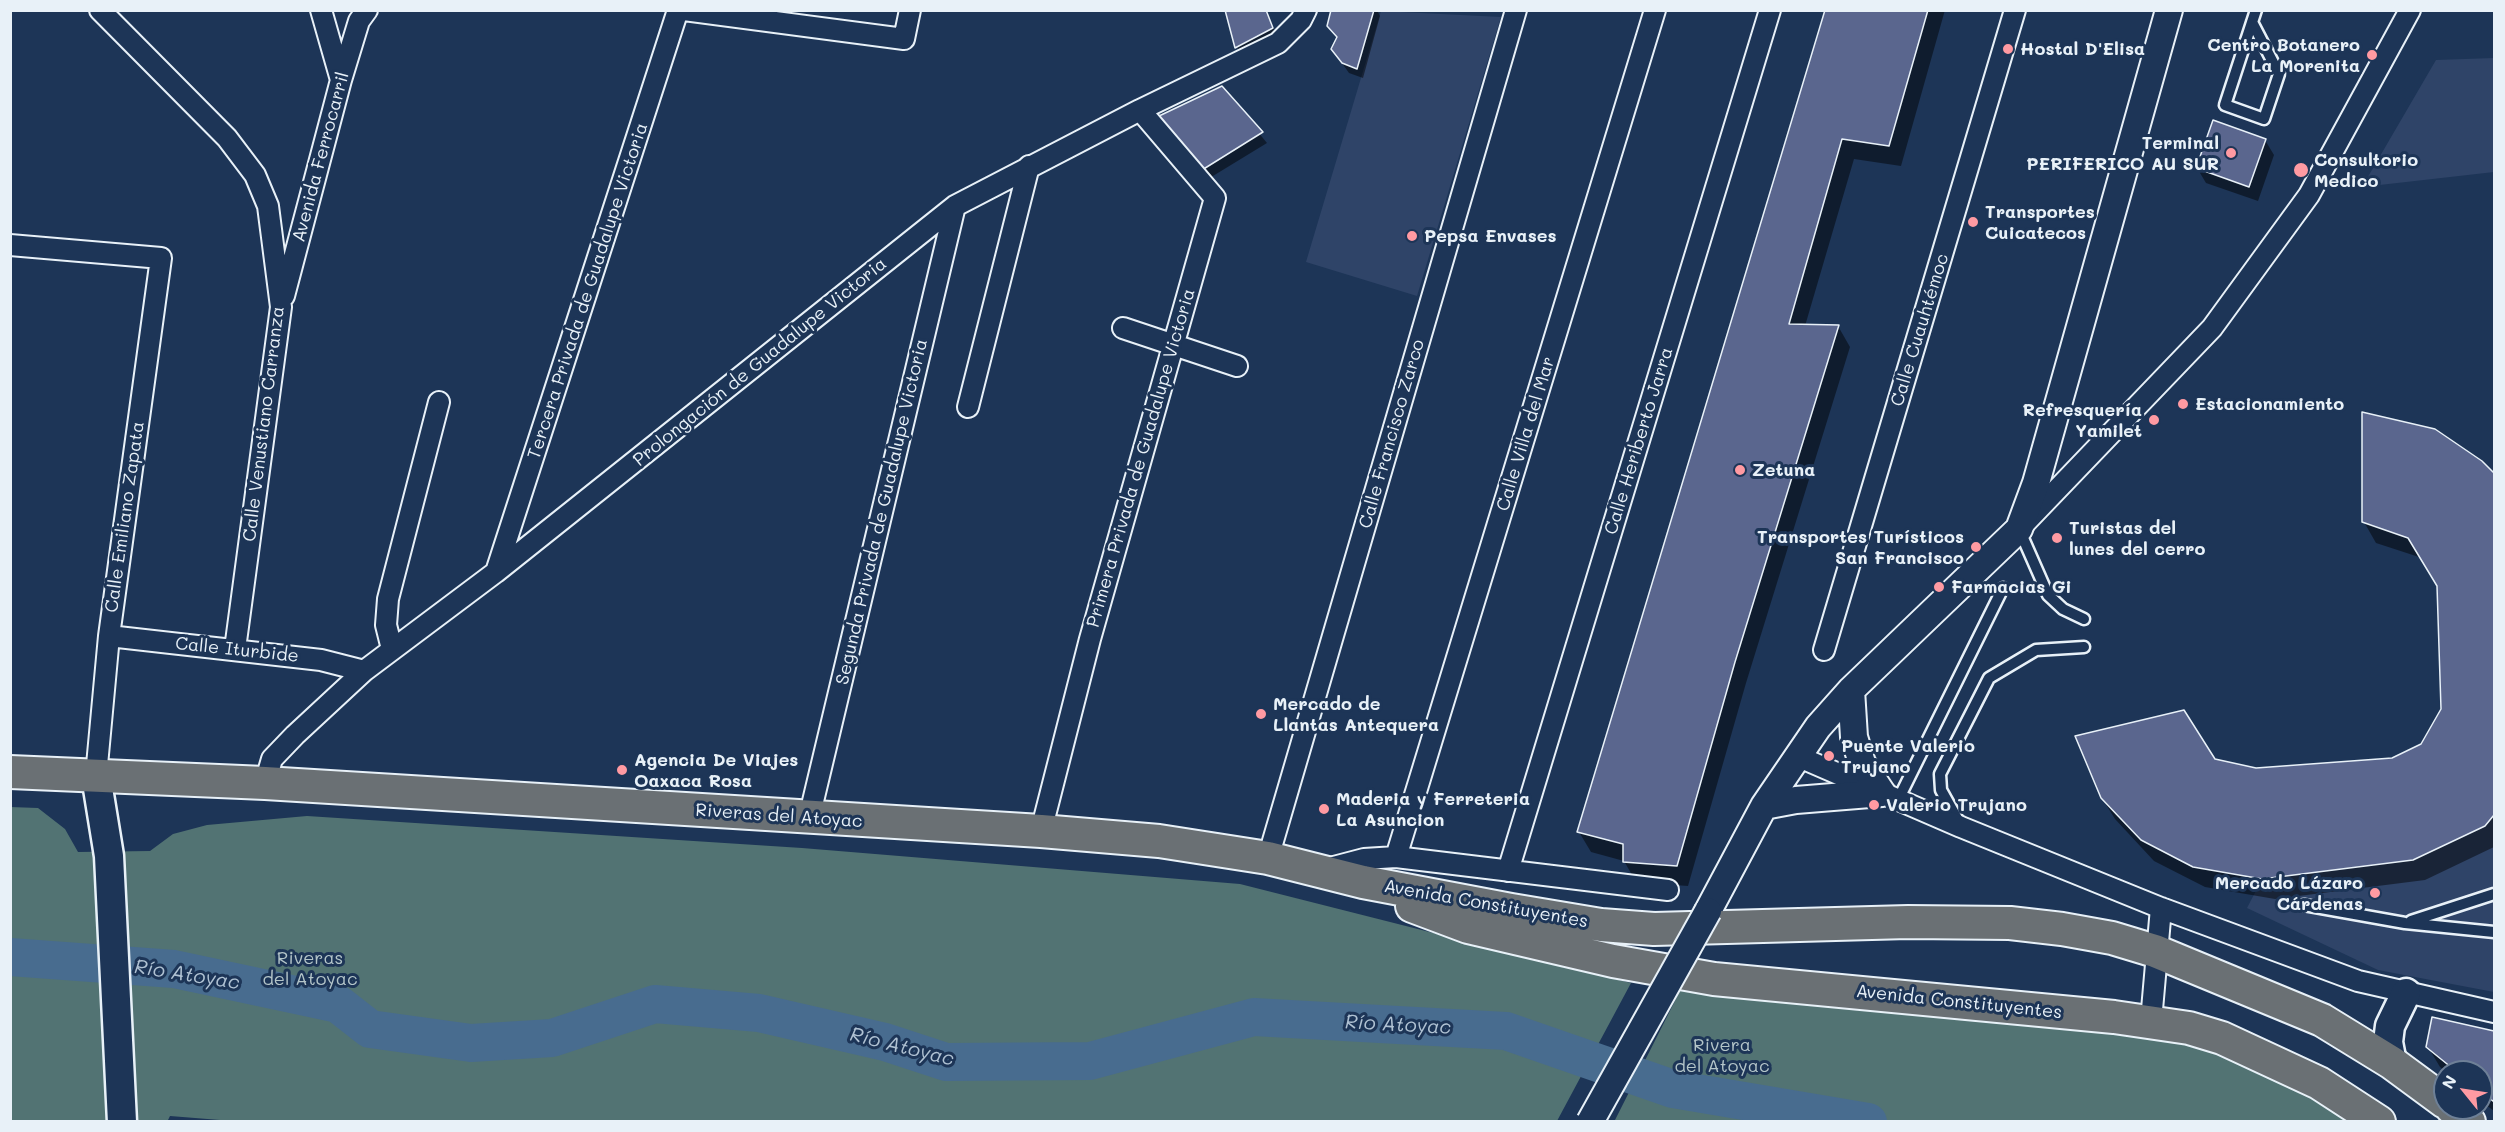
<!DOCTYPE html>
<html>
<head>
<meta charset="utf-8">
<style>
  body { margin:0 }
  #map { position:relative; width:2505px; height:1132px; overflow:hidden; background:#1d3557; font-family:Mali,sans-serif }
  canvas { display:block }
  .frame { position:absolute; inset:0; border:12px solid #e8f1f8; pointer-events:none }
  .north { position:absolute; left:2433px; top:1060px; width:60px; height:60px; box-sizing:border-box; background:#1d3557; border:2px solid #6e8097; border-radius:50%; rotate:300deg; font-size:16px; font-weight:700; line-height:24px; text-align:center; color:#e8f1f8 }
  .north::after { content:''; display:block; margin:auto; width:21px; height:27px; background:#ff9aa2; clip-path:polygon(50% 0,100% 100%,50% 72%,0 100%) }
</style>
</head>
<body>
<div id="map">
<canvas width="2505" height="1132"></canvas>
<div class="frame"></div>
<div class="north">N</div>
</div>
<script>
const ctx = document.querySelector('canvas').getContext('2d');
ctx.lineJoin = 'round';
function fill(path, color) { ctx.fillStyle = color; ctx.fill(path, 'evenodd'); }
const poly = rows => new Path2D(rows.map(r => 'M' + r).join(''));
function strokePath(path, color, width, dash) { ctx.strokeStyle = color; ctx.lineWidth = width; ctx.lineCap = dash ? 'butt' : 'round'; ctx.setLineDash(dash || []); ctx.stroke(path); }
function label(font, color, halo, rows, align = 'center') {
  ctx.font = font + ' Mali,sans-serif'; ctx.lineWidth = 6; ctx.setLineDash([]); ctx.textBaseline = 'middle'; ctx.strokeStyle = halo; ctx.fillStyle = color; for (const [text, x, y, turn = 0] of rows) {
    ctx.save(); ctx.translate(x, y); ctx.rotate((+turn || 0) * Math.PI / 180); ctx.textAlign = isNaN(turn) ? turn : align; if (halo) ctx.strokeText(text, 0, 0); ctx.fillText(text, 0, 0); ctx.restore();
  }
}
const built = poly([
  [1381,11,1501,17,1417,296,1306,262],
  [2494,58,2494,172,2362,187,2436,60],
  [2494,815,2494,992,2378,970,2247,908,2262,879,2413,860,2485,826]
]);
const green = poly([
  [10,807,38,808,65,829,78,852,150,851,173,834,207,825,307,816,802,848,1240,884,1631,983,1557,1121,245,1122,170,1116,167,1122,11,1121],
  [1683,985,2151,1021,2372,1122,1614,1122]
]);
const shadow = poly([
  [1227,10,1266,10,1278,38,1242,57,1237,47],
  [1332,10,1377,10,1380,16,1363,78,1349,73,1332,49,1338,39,1329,26],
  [1826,10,1945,10,1901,166,1854,159,1805,326,1838,326,1850,347,1746,683,1688,886,1636,882,1624,861,1591,852,1579,832],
  [1222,88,1267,143,1208,179,1161,117],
  [2265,140,2274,155,2258,201,2206,183,2197,168],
  [2481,462,2494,475,2494,847,2425,880,2275,899,2205,887,2154,861,2115,819,2102,798,2215,760,2255,769,2392,759,2422,745,2443,710,2438,586,2422,558,2376,543,2364,522],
  [2433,1019,2494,1033,2494,1111,2481,1101,2481,1072,2446,1072,2440,1067,2428,1047]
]);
const river = poly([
  [10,957,174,969,338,1004,370,1029,471,1043,552,1038,655,1004,759,1013,885,1042,946,1062,1090,1061,1254,1017,1506,1031,1673,1089,1868,1122]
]);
const building = poly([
  [1225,10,1266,10,1273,28,1235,48,1225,10],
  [1331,10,1374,10,1357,69,1342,63,1331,49,1337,37,1327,26,1331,10],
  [1825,10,1928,10,1889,146,1842,139,1789,324,1839,325,1735,662,1677,866,1623,862,1623,844,1577,832,1825,10],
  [1222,86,1263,132,1202,170,1159,116,1222,86],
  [2213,120,2266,139,2249,187,2196,168,2213,120],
  [2362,412,2435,429,2482,461,2494,473,2494,815,2485,826,2413,860,2262,879,2193,867,2141,840,2101,798,2075,736,2184,710,2215,759,2256,768,2392,758,2421,744,2441,709,2437,586,2408,538,2362,522,2362,412],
  [2432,1017,2494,1031,2494,1102,2481,1091,2481,1072,2457,1072,2426,1047,2432,1017]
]);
const service = poly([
  [2252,22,2279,74,2264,119,2225,105,2256,10],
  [2019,529,2048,595,2063,609,2084,619],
  [1898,800,2003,588],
  [1960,824,1941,790,1940,774,1989,678,2036,650,2084,647],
  [2304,905,2405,923,2494,932],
  [2411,921,2494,894]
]);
const minor = poly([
  [100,10,227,138,255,175,268,206,281,307,235,649],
  [321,10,341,80],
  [684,10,904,39,910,10],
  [10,245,161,258,109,636,96,776],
  [284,296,341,80,359,21,367,10],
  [1123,328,1237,366],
  [968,407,1029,166],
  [2023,525,2212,328,2309,195,2410,10],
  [496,572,678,10],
  [109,636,321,660,364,671],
  [392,649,386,625,388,599,439,402],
  [1824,650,2015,10],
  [1797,756,1961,827,2161,908,2358,981,2494,1012],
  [265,783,272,759,295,735,364,671,496,572,955,206,1140,110,1278,43,1301,20,1306,10],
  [809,818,955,206],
  [1041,831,1090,639,1215,198,1140,110],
  [1396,857,1655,10],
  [1268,858,1516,10],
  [1326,869,1364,859,1396,857,1668,890],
  [1508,871,1770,10],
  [2151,1021,2161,908]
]);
const tertiary = poly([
  [1851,690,1854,737,1862,763,1882,793],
  [1764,806,1796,800,1882,793],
  [1708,911,1764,806,1818,727,1851,690,2019,529,2036,483,2169,10]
]);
const secondary = poly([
  [96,776,109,856,122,1122],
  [2392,1063,2388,1042,2390,1026,2406,993]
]);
const primary = poly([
  [10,772,265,783,1041,831,1159,841,1268,858,1363,882,1511,910,1601,925,1654,929,1908,922,2010,923,2062,929,2112,938,2155,951,2322,1020,2392,1063,2445,1102],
  [1412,906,1468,927,1613,961,1714,979,2114,1017,2189,1028,2222,1038,2319,1083,2379,1122],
  [2452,1108,2469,1122]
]);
const tertiaryBridge = poly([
  [1590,1122,1708,911]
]);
const markers = [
  [2008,49,6,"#ff9aa2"],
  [2372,55,6,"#ff9aa2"],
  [2231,153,6,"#ff9aa2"],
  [2301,170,8,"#ff9aa2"],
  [1973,222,6,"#ff9aa2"],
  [1412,236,6,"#ff9aa2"],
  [2183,404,6,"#ff9aa2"],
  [2154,420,6,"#ff9aa2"],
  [1740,470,6,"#ff9aa2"],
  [2057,538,6,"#ff9aa2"],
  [1976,547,6,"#ff9aa2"],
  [1939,587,6,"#ff9aa2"],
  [1261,714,6,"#ff9aa2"],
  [1829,756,6,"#ff9aa2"],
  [622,770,6,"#ff9aa2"],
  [1874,805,6,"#ff9aa2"],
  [1324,809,6,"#ff9aa2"],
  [2375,893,6,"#ff9aa2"]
];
const poiNames = [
  ["Centro Botanero",2360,45,"right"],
  ["La Morenita",2360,66,"right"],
  ["Hostal D'Elisa",2020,49],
  ["Terminal",2219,143,"right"],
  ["PERIFERICO AU SUR",2219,164,"right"],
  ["Consultorio",2314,160],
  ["Medico",2314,181],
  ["Transportes",1985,212],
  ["Cuicatecos",1985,233],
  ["Pepsa Envases",1424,236],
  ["Estacionamiento",2195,404],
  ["Refresquería",2142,410,"right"],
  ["Yamilet",2142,431,"right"],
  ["Zetuna",1752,470],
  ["Turistas del",2069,528],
  ["lunes del cerro",2069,549],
  ["Transportes Turísticos",1964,537,"right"],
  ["San Francisco",1964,558,"right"],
  ["Farmacias Gi",1951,587],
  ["Mercado de",1273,704],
  ["Llantas Antequera",1273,725],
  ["Puente Valerio",1841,746],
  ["Trujano",1841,767],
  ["Agencia De Viajes",634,760],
  ["Oaxaca Rosa",634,781],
  ["Maderia y Ferreteria",1336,799],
  ["La Asuncion",1336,820],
  ["Valerio Trujano",1886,805],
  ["Mercado Lázaro",2363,883,"right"],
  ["Cárdenas",2363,904,"right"]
];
const streetNames = [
  ["Avenida Ferrocarril",321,157,-75],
  ["Tercera Privada de Guadalupe Victoria",588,291,-72],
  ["Calle Cuauhtémoc",1920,330,-73],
  ["Prolongación de Guadalupe Victoria",760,362,-39],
  ["Calle Venustiano Carranza",264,424,-83],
  ["Calle Francisco Zarco",1392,434,-74],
  ["Calle Villa del Mar",1526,434,-73],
  ["Calle Heriberto Jarra",1639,441,-73],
  ["Primera Privada de Guadalupe Victoria",1141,458,-74],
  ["Segunda Privada de Guadalupe Victoria",882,512,-77],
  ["Calle Emiliano Zapata",125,517,-82],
  ["Calle Iturbide",237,650,6],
  ["Riveras del Atoyac",779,816,4],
  ["Avenida Constituyentes",1486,904,10],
  ["Avenida Constituyentes",1959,1002,6]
];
const parkNames = [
  ["Riveras",310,958],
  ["del Atoyac",310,979],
  ["Rivera",1722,1045],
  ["del Atoyac",1722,1066]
];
const waterNames = [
  ["Río Atoyac",187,975,9],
  ["Río Atoyac",1398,1025,3],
  ["Río Atoyac",902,1047,14]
];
fill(built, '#2f4468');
fill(green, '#527373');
fill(shadow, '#0007');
strokePath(river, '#486c8f', 38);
fill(building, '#5a668e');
strokePath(building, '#e8f1f8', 1.5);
strokePath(service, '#e8f1f8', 15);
strokePath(minor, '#e8f1f8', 24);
strokePath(tertiary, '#e8f1f8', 30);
strokePath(secondary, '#e8f1f8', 33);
strokePath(primary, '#e8f1f8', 36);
strokePath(service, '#1d3557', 10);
strokePath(minor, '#1d3557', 20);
strokePath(tertiary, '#1d3557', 26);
strokePath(secondary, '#1d3557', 28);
strokePath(primary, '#6a7074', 32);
strokePath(tertiaryBridge, '#e8f1f8', 30, []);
strokePath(tertiaryBridge, '#1d3557', 26);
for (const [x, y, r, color] of markers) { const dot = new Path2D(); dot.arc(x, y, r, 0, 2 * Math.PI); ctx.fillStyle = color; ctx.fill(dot); strokePath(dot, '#1d3557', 2); }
label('bold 18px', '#e8f1f8', '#1d3557', poiNames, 'left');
label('18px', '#e8f1f8', '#1d3557', streetNames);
label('18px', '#b4c5c9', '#1d3557', parkNames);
label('italic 20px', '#b0c2d3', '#1d3557', waterNames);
</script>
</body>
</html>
